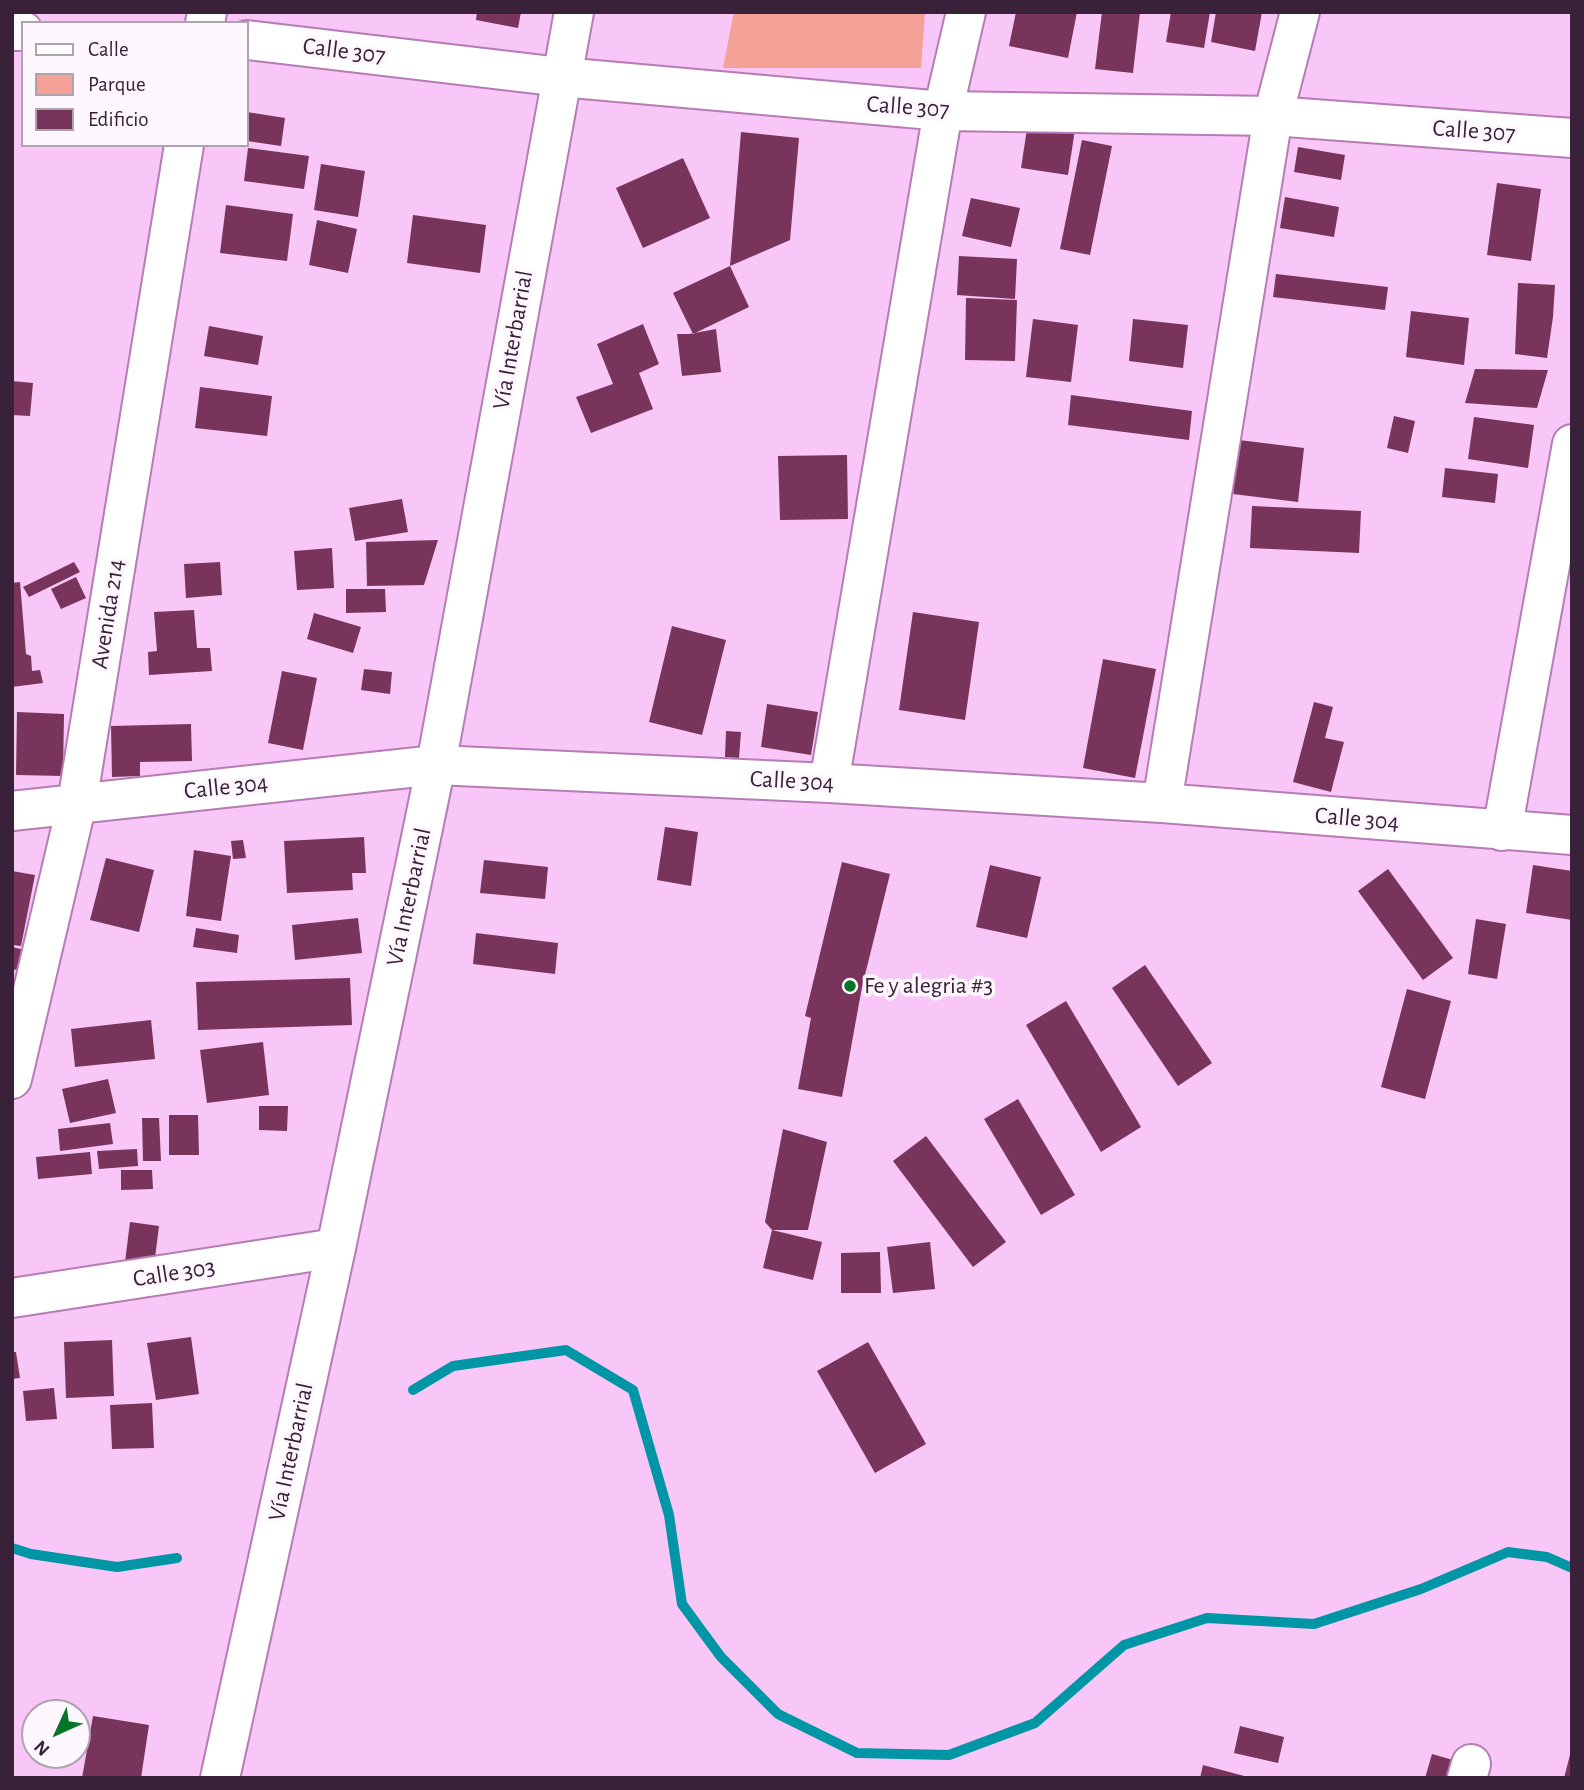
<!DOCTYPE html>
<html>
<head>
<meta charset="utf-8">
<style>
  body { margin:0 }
  #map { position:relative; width:1584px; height:1790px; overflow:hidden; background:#f8c6f7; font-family:"Alegreya Sans",sans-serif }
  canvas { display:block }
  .frame { position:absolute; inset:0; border:14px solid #392139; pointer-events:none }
  .legend { position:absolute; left:21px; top:21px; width:228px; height:126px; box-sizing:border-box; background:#fef8fe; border:2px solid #afa2af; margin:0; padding:9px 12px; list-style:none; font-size:21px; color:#392139 }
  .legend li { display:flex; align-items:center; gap:14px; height:35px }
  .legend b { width:35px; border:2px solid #afa2af }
  .north { position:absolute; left:21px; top:1699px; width:70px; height:70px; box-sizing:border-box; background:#fef8fe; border:2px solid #afa2af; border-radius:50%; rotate:225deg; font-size:19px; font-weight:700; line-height:28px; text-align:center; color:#392139 }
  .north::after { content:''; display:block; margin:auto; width:24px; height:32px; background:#057529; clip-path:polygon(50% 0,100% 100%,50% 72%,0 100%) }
</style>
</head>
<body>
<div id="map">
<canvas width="1584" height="1790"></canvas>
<div class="frame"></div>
<ul class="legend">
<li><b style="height:9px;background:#fff"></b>Calle</li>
<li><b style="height:19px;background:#f4a197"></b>Parque</li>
<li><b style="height:19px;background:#78345b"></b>Edificio</li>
</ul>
<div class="north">N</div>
</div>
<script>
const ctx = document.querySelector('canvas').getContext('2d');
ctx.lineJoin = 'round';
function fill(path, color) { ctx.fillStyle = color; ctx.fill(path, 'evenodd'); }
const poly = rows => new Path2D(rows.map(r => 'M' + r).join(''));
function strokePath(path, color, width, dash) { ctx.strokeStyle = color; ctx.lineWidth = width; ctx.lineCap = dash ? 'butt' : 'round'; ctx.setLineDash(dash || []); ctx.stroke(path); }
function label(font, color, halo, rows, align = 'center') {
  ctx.font = font + ' "Alegreya Sans",sans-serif'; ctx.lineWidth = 7; ctx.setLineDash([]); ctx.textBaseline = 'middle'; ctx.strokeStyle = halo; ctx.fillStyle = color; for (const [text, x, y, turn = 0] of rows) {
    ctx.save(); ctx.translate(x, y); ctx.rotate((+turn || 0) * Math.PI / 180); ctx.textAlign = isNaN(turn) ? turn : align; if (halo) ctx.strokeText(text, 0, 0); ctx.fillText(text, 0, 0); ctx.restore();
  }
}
const green = poly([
  [734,12,925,12,921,68,723,68]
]);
const stream = poly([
  [413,1390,453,1366,566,1350,633,1390,669,1515,682,1604,721,1657,778,1714,857,1753,949,1755,1035,1723,1124,1645,1207,1618,1314,1624,1421,1589,1508,1552,1547,1557,1572,1568],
  [12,1548,31,1554,117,1567,177,1558]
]);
const building = poly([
  [477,12,521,12,518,28,476,20],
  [1016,12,1077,12,1068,58,1009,46],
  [1102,12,1140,12,1133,73,1095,69],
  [1171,12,1210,12,1204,48,1166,42],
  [1216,12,1262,12,1255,51,1211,42],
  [247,112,285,118,281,146,247,141],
  [1029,116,1076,123,1068,175,1021,168],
  [741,132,799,138,790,240,730,266],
  [1082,140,1112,146,1090,255,1060,249],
  [1298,147,1345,155,1341,180,1294,172],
  [248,148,309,156,304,189,244,181],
  [683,158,710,218,643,248,616,188],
  [321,164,365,171,358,217,314,210],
  [1497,183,1541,189,1531,261,1487,255],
  [1285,197,1339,207,1334,237,1280,228],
  [971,198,1020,208,1011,247,962,236],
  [226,205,293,214,287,261,220,253],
  [413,215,486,225,480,273,407,263],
  [317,220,357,229,348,273,309,265],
  [959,256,1017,259,1015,299,957,295],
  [730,266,749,307,693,334,673,293],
  [1276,274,1388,287,1385,310,1273,297],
  [1518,283,1555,285,1553,317,1547,358,1515,354],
  [966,298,1017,300,1015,361,965,360],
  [1411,311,1469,318,1464,365,1406,357],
  [1033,319,1078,325,1071,382,1026,377],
  [1133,319,1188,325,1183,368,1129,361],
  [643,324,659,364,639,373,653,409,591,433,576,397,613,384,597,344],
  [209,326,263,336,258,365,204,356],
  [716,329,721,372,682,376,677,334,689,334],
  [1475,369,1548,370,1537,408,1465,403],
  [12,381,33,383,30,416,12,415],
  [200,387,272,396,267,436,195,428],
  [1071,395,1192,411,1189,440,1068,425],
  [1394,416,1415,421,1408,453,1387,448],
  [1474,417,1534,425,1528,468,1468,459],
  [1239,440,1304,448,1298,502,1233,494],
  [847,455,848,519,780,520,778,456],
  [1445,468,1498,474,1495,503,1442,497],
  [402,499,408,532,355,541,349,508],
  [1252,506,1361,511,1359,553,1250,548],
  [438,540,424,585,367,586,366,542],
  [332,548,334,588,297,590,294,551],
  [74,562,80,572,29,597,23,587],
  [220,562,222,595,186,598,184,564],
  [76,577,86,598,61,609,51,589],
  [20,582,26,654,31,656,32,671,40,670,43,683,12,687,12,583],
  [346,589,385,589,386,612,346,613],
  [194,610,197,648,210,648,212,671,149,675,148,652,157,651,154,612],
  [913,612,979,622,965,720,899,710],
  [314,613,361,627,353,653,307,639],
  [672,626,726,640,702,735,649,722],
  [1103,659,1156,669,1135,778,1083,768],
  [364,669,392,672,390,694,361,690],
  [282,671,317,678,303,750,268,743],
  [1314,702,1333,707,1325,738,1344,742,1331,792,1293,782],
  [767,704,818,712,811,755,761,747],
  [17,712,64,714,63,776,16,775],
  [191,724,192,761,140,762,140,776,112,777,111,726],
  [726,731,741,732,739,758,725,757],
  [665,827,698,832,691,886,657,880],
  [364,837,366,873,352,873,353,890,287,893,284,841],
  [243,840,246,858,233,859,231,841],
  [194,850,231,856,221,921,186,916],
  [106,858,154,870,139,932,90,920],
  [484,860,548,867,545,899,480,893],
  [842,862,890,874,862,987,842,1097,798,1089,811,1018,805,1016],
  [990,865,1041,877,1027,938,976,927],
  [1533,865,1572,871,1572,920,1526,913],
  [1388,869,1453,958,1423,980,1358,891],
  [12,871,35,875,21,946,12,945],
  [358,918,362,953,295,960,292,925],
  [1476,919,1506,924,1497,979,1468,974],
  [196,928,239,935,237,953,193,947],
  [476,933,558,943,555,974,473,964],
  [12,947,25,950,20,971,12,969],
  [1145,965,1212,1063,1178,1086,1112,988],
  [350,978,352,1025,198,1030,196,982],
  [1407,989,1451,1001,1425,1099,1381,1087],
  [1066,1001,1141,1127,1101,1152,1026,1025],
  [151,1020,155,1059,75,1067,71,1029],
  [263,1042,269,1095,207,1103,200,1050],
  [108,1079,116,1113,70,1123,62,1089],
  [1018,1099,1075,1195,1041,1215,984,1119],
  [259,1106,288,1106,287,1131,259,1130],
  [169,1115,198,1115,199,1155,169,1155],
  [142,1118,159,1118,161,1161,143,1161],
  [110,1123,113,1144,60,1151,58,1129],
  [783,1129,827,1142,808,1230,772,1230,822,1242,813,1280,763,1268,772,1230,765,1222],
  [926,1136,1006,1242,973,1267,893,1161],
  [137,1149,138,1166,99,1169,97,1151],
  [90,1152,92,1174,38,1179,36,1157],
  [121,1170,152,1170,153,1189,121,1190],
  [130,1222,159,1226,154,1266,125,1262],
  [930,1242,935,1289,893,1293,887,1247],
  [880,1252,881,1293,841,1293,841,1253],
  [191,1337,199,1394,156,1400,147,1343],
  [112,1340,114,1396,66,1398,64,1342],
  [868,1342,926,1444,875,1473,817,1371],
  [12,1352,16,1352,20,1378,12,1379],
  [54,1388,57,1419,26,1421,23,1391],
  [152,1403,154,1448,112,1449,110,1405],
  [93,1716,149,1725,141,1778,82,1778],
  [1240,1726,1284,1737,1278,1763,1234,1753],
  [1571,1751,1572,1778,1564,1778],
  [1432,1754,1467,1764,1463,1778,1425,1778],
  [1203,1765,1248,1777,1248,1778,1200,1778]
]);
const minor = poly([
  [205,23,207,12],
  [829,783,943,111,966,12],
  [1162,803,1273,116,1300,12],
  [12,811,436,765,829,783,1162,803,1572,835],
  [1502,831,1572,444],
  [12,1079,77,803,184,145],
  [12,1298,336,1248],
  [1467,1778,1471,1764]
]);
const tertiary = poly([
  [12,31,23,31],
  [247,40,561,77,943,111,1273,116,1572,138]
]);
const primary = poly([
  [220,1778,336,1248,436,765,574,12]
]);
const markers = [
  [850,986,7,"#057529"]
];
const streetNames = [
  ["Calle 307",344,51,7],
  ["Calle 307",908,107,4],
  ["Calle 307",1474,131,4],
  ["Vía Interbarrial",513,340,-80],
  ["Avenida 214",108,614,-81],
  ["Calle 304",792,781,3],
  ["Calle 304",226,787,-6],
  ["Calle 304",1357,819,5],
  ["Vía Interbarrial",409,897,-78],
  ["Calle 303",174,1273,-9],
  ["Vía Interbarrial",291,1452,-78]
];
const poiNames = [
  ["Fe y alegria #3",864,986]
];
fill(green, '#f4a197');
strokePath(stream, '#0196a5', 10);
fill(building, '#78345b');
strokePath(minor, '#b67cb6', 42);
strokePath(tertiary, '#b67cb6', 42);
strokePath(primary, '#b67cb6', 42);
strokePath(minor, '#fff', 38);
strokePath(tertiary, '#fff', 38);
strokePath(primary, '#fff', 38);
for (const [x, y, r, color] of markers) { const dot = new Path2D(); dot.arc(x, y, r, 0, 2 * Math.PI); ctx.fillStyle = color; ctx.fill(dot); strokePath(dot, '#fef8fe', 2.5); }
label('24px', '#392139', '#fef8fe', streetNames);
label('24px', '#392139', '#fef8fe', poiNames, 'left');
</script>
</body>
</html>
